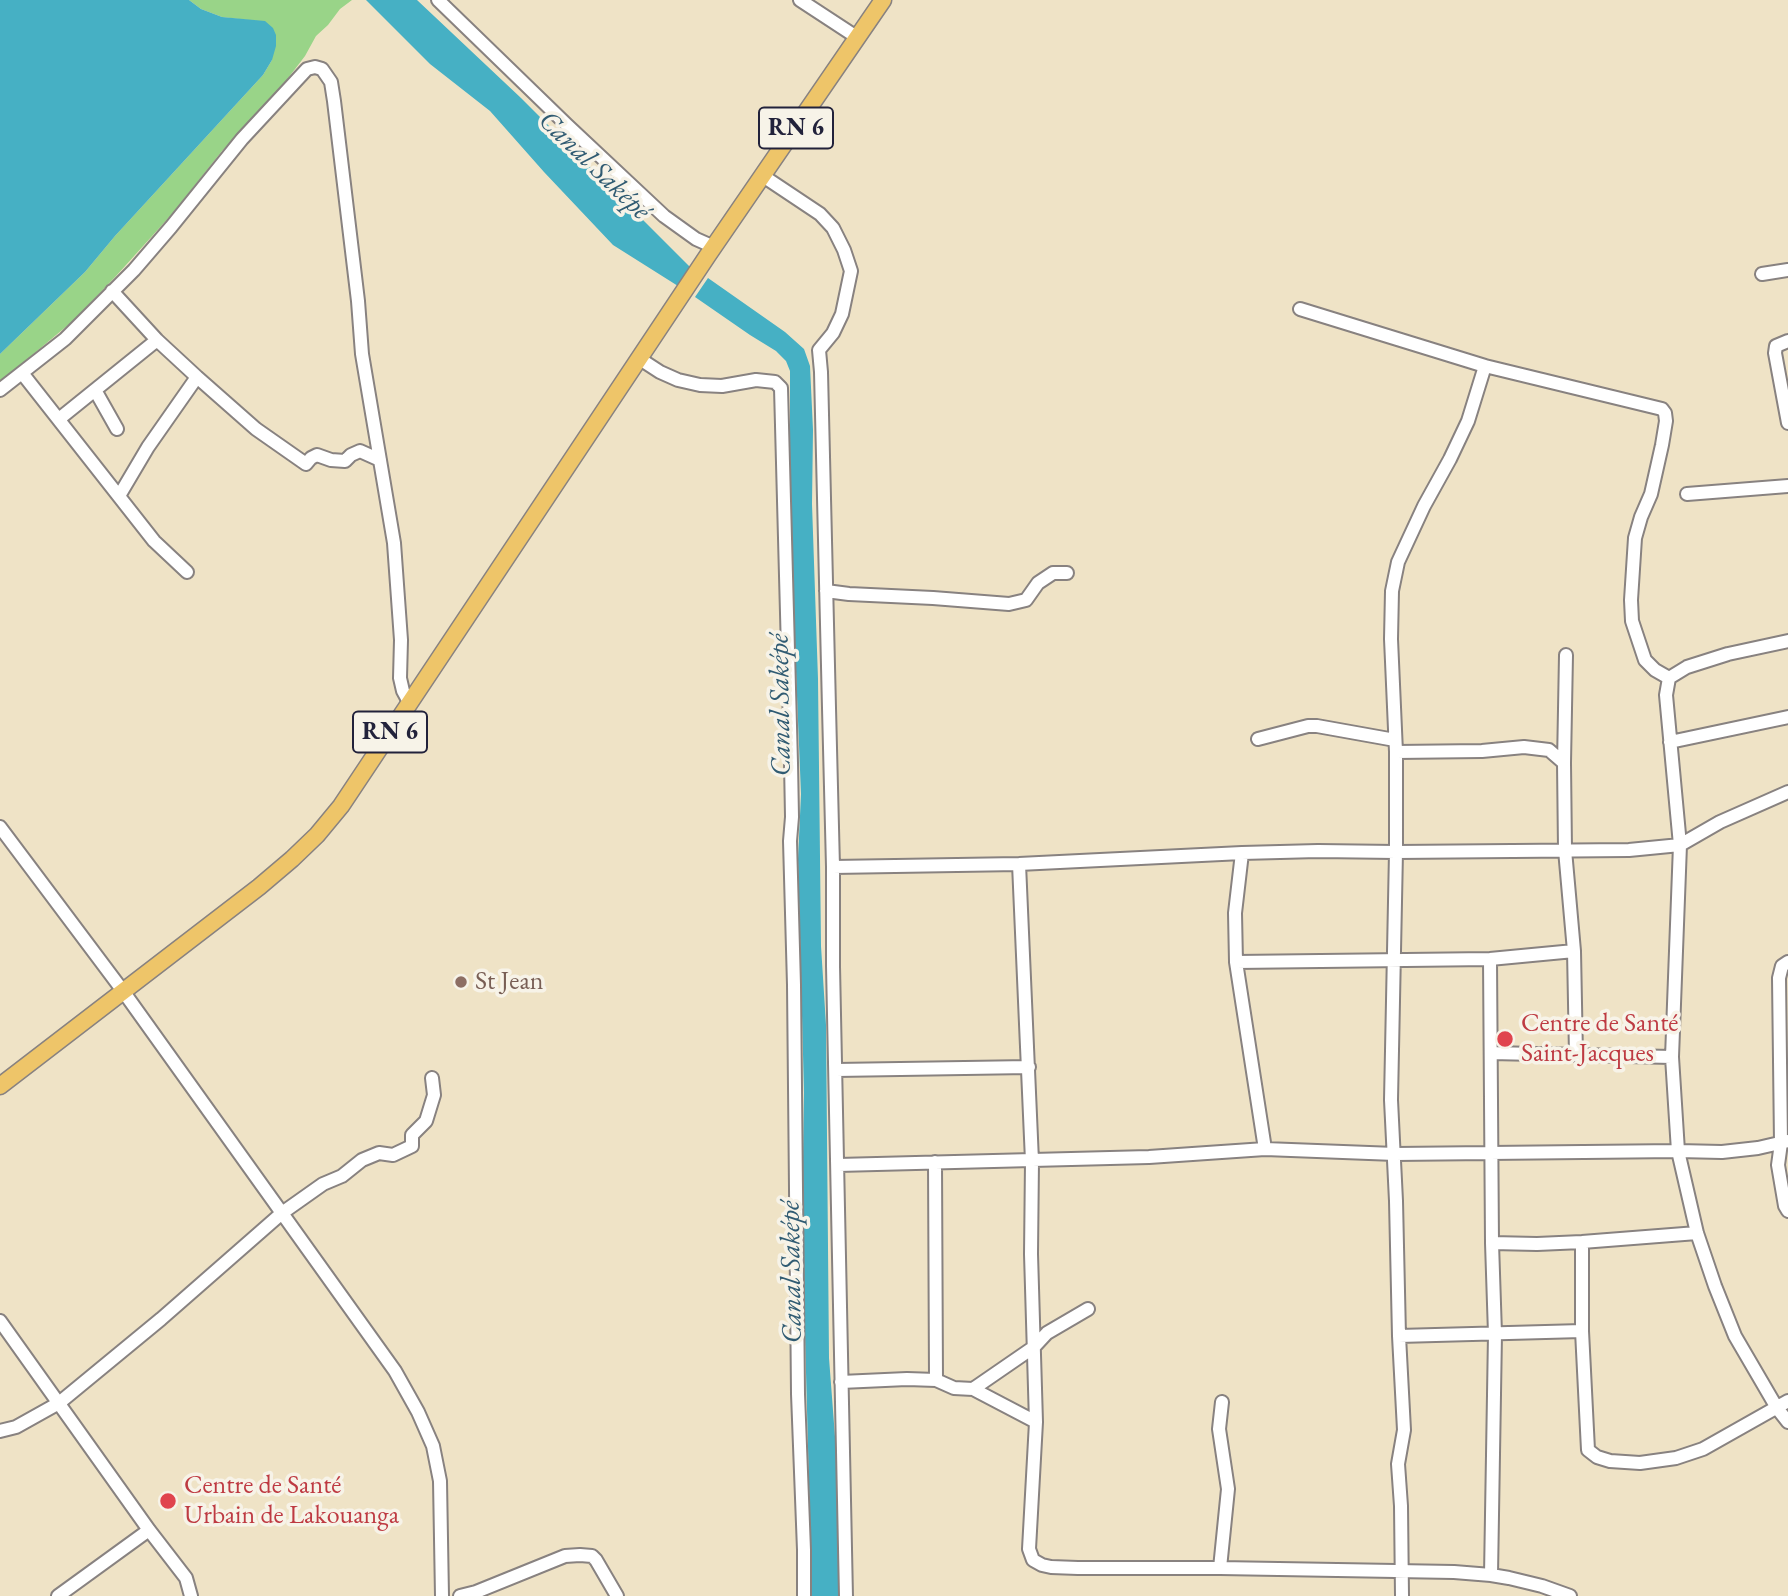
<!DOCTYPE html>
<html>
<head>
<meta charset="utf-8">
<style>
  body { margin:0 }
  canvas { display:block; background:#efe3c6 }
</style>
</head>
<body>
<canvas width="1788" height="1596"></canvas>
<script>
const ctx = document.querySelector('canvas').getContext('2d');
ctx.lineJoin = 'round';
function fill(path, color) { ctx.fillStyle = color; ctx.fill(path, 'evenodd'); }
const poly = rows => new Path2D(rows.map(r => 'M' + r).join(''));
function strokePath(path, color, width, dash) { ctx.strokeStyle = color; ctx.lineWidth = width; ctx.lineCap = dash ? 'butt' : 'round'; ctx.setLineDash(dash || []); ctx.stroke(path); }
function label(font, color, halo, rows, align = 'center') {
  ctx.font = font + ' "EB Garamond",serif'; ctx.lineWidth = 7; ctx.setLineDash([]); ctx.textBaseline = 'middle'; ctx.strokeStyle = halo; ctx.fillStyle = color; for (const [text, x, y, turn = 0] of rows) {
    ctx.save(); ctx.translate(x, y); ctx.rotate((+turn || 0) * Math.PI / 180); ctx.textAlign = isNaN(turn) ? turn : align; if (halo) ctx.strokeText(text, 0, 0); ctx.fillText(text, 0, 0); ctx.restore();
  }
}
const green = poly([
  [189,0,352,0,340,9,328,25,316,36,305,56,272,99,222,151,172,214,116,276,74,320,0,382,0,354,85,272,115,236,263,75,272,60,265,22,222,17,201,9]
]);
const water = poly([
  [0,0,189,0,201,9,222,17,265,21,273,28,276,35,276,46,272,60,263,75,115,236,85,272,0,354],
  [366,0,417,0,521,98,690,267,678,286,613,245,544,172,490,111,430,64],
  [708,278,785,332,804,349,810,366,813,430,812,504,818,679,821,946,826,1025,829,1358,838,1476,839,1596,812,1596,802,1223,804,1093,798,859,801,794,790,524,790,371,786,361,776,351,750,335,695,297]
]);
const minor = poly([
  [438,0,567,125,664,216,696,239,714,247],
  [800,0,858,38],
  [763,176,820,214,833,228,844,250,851,271,842,314,833,333,819,350,821,372,829,708,833,867,833,966,846,1596],
  [1762,274,1788,270],
  [112,291,157,340,197,377,256,429,306,464,311,458,317,455,331,460,345,461,351,455,360,451,380,460],
  [1300,309,1485,366,1662,409,1665,413,1666,421,1662,445,1651,494,1641,517,1635,538,1631,600,1632,621,1645,660,1655,670,1669,678],
  [1788,341,1776,346,1775,353,1788,423],
  [640,359,660,372,678,380,700,385,722,386,756,380,775,382,781,388,791,763,792,817,790,841,794,985,798,1394,804,1550,804,1596],
  [22,373,154,541,187,572],
  [0,390,65,339,134,270,171,227,242,139,307,69,315,67,322,69,331,82,334,101,358,301,362,354,394,543,401,640,400,678,403,691,409,702],
  [95,390,117,429],
  [59,419,157,340],
  [1687,494,1788,486],
  [119,496,148,447,197,377],
  [826,591,849,594,933,598,1009,604,1026,600,1038,583,1053,573,1067,573],
  [1788,641,1728,654,1687,667,1669,678,1666,695,1680,845,1672,1057,1678,1151,1697,1233,1715,1286,1735,1336,1777,1408,1788,1422],
  [1566,655,1564,763,1565,850,1574,951,1576,1055],
  [1258,739,1308,726,1317,726,1395,740],
  [1670,742,1788,717],
  [1396,752,1482,751,1524,747,1549,750,1564,763],
  [0,827,123,991,395,1371,418,1412,433,1446,440,1481,442,1596],
  [1242,853,1235,913,1236,962,1265,1149],
  [1019,864,1032,1161,1031,1254,1036,1422,1029,1549,1033,1560,1042,1565,1051,1567,1078,1568,1220,1568,1454,1572,1491,1575,1509,1578,1542,1586,1570,1596],
  [833,867,1019,864,1242,853,1318,851,1396,852,1629,850,1680,845,1720,822,1788,792],
  [1490,959,1492,1243,1495,1334,1491,1575],
  [1236,962,1490,959,1574,951],
  [1788,962,1782,966,1779,978,1781,1143,1778,1165,1785,1206,1788,1211],
  [1491,1053,1672,1057],
  [836,1070,1029,1067],
  [935,1162,936,1380],
  [838,1165,1149,1157,1265,1149,1395,1154,1678,1151,1722,1152,1758,1148,1788,1141],
  [1582,1242,1582,1331,1588,1450,1597,1457,1610,1461,1640,1463,1676,1458,1703,1449,1788,1401],
  [1492,1243,1537,1244,1582,1242,1697,1233],
  [0,1321,149,1530,186,1578,191,1596],
  [1399,1336,1582,1331],
  [841,1382,907,1379,936,1380,954,1388,973,1389,1036,1422],
  [973,1389,1034,1347,1047,1333,1088,1309],
  [0,1431,16,1427,59,1403,161,1319,282,1213,323,1184,342,1176,362,1160,379,1153,393,1155,412,1146,412,1135,426,1121,434,1095,432,1078],
  [1220,1568,1228,1489,1219,1429,1222,1402],
  [58,1596,149,1530],
  [460,1596,476,1592,565,1556,580,1555,592,1556,596,1560,617,1596],
  [1402,1596,1401,1506,1398,1464,1404,1430,1399,1336,1396,1201,1391,1100,1396,852,1396,752,1391,639,1392,591,1398,562,1424,506,1450,459,1468,421,1485,366]
]);
const major = poly([
  [0,1086,259,887,292,859,317,835,341,806,708,255,883,0]
]);
const markers = [
  [461,982,7,"#8d6e63"],
  [1505,1039,9,"#e0444e"],
  [168,1501,9,"#e0444e"]
];
const shields = [
  [796,128,74],
  [390,732,74]
];
const shieldNames = [
  ["RN 6",796,128],
  ["RN 6",390,732]
];
const educationNames = [
  ["St Jean",475,982]
];
const healthNames = [
  ["Centre de Santé",1521,1024],
  ["Saint-Jacques",1521,1054],
  ["Centre de Santé",184,1486],
  ["Urbain de Lakouanga",184,1516]
];
const waterNames = [
  ["Canal Saképé",594,166,44],
  ["Canal Saképé",781,705,-91],
  ["Canal Saképé",792,1272,-91]
];
fill(green, '#99d488');
fill(water, '#46b0c4');
strokePath(minor, '#888280', 16);
strokePath(major, '#888280', 19);
strokePath(minor, '#fff', 12);
strokePath(major, '#eec569', 16);
for (const [x, y, r, color] of markers) { const dot = new Path2D(); dot.arc(x, y, r, 0, 2 * Math.PI); ctx.fillStyle = color; ctx.fill(dot); strokePath(dot, '#f7f3e8', 2.5); }
for (const [x, y, w] of shields) { const box = new Path2D(); box.roundRect(x - w / 2, y - 20.5, w, 41, 5); ctx.fillStyle = '#f7f3e8'; ctx.fill(box); strokePath(box, '#22223b', 2); }
label('bold 24px', '#22223b', null, shieldNames);
label('26px', '#785e54', '#f7f3e8', educationNames, 'left');
label('26px', '#be3a42', '#f7f3e8', healthNames, 'left');
label('italic 28px', '#305b72', '#f7f3e8', waterNames);
</script>
</body>
</html>
